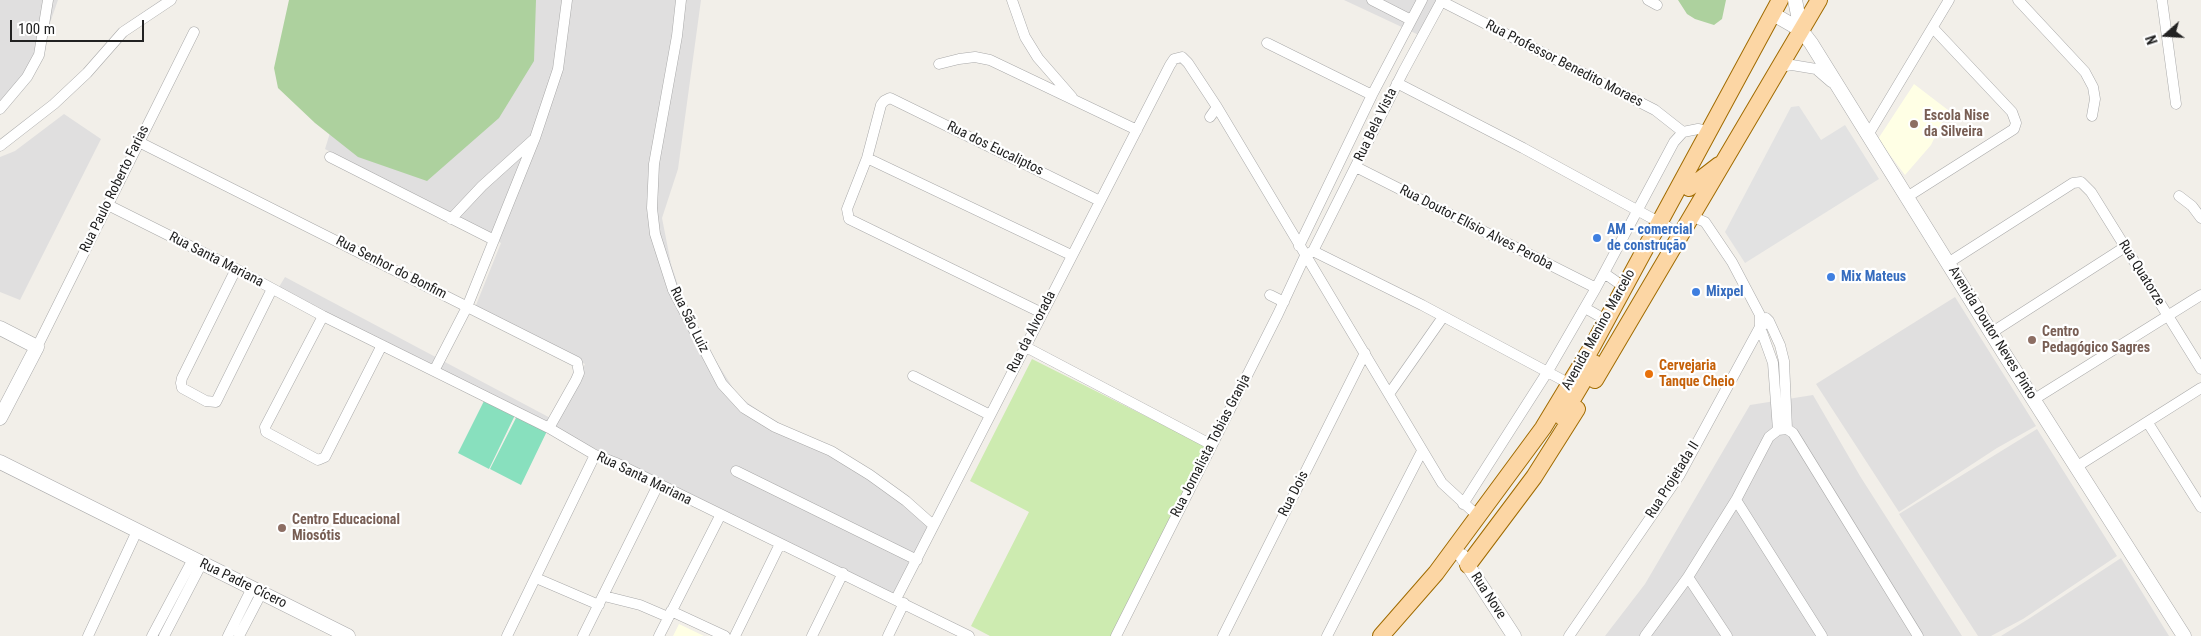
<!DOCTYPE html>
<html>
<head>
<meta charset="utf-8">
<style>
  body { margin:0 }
  #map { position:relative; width:2201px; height:636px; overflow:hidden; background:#f2efe9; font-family:"Roboto Condensed",sans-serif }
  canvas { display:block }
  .north { position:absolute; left:2141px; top:10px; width:50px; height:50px; -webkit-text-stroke:4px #fff; paint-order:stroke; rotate:251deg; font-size:14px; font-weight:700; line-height:20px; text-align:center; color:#222 }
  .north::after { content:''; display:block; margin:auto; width:18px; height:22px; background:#222; clip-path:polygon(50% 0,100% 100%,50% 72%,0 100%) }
  .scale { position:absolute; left:10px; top:20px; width:134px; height:22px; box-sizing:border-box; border:2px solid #222; border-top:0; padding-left:6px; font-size:15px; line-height:18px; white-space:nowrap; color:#222; -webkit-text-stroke:4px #fff; paint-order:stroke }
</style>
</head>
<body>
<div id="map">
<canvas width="2201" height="636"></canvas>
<div class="north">N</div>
<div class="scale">100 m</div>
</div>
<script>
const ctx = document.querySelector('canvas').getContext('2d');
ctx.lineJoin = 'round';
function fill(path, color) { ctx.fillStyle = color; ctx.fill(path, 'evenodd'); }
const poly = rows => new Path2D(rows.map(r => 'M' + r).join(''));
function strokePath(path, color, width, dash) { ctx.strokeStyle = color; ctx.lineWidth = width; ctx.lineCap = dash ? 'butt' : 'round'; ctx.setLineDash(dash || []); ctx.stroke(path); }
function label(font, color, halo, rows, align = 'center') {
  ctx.font = font + ' "Roboto Condensed",sans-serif'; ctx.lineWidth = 4.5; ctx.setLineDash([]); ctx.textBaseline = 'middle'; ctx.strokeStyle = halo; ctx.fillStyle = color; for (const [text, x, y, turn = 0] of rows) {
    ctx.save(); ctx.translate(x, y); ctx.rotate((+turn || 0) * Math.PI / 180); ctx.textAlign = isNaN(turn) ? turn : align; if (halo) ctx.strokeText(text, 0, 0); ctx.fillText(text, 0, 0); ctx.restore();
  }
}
const residential = poly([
  [0,0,58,0,34,69,0,107],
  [371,0,701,0,678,169,662,218,671,264,689,318,738,396,758,410,868,477,934,528,899,598,276,292,285,277,556,421,585,364,474,310,501,243,325,149],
  [1344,0,1439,0,1421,36],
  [64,114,101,139,20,300,0,292,0,157,15,151],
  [1955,297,2036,426,1997,448,1899,512,1816,384],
  [1813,395,1860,476,1962,636,1605,636,1645,584,1750,405],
  [2037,429,2117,556,2023,619,1991,636,1978,636,1899,514],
  [2121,558,2169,636,2001,636,2030,618]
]);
const education = poly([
  [1914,84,1948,110,1931,145,1905,175,1878,139],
  [679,624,704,636,673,636]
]);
const grass = poly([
  [1032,359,1205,446,1114,636,990,636,971,626,1029,512,970,481]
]);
const forest = poly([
  [289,0,536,0,534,61,499,118,427,181,358,157,315,123,278,88,274,68],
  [1678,0,1726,0,1722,19,1714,25,1695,19,1687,14]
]);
const pitch = poly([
  [486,397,516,413,489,469,458,453],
  [518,414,548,429,521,485,490,469]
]);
const parking = poly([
  [1799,106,1821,140,1845,125,1879,179,1745,263,1725,232,1791,107]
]);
const minor = poly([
  [681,0,677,36,654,164,652,208,655,234,673,290,722,384,744,408,775,427,831,451,870,475,906,501,933,525],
  [1012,0,1025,37,1038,58,1072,97],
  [1372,0,1411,20],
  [1648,0,1657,5],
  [2018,0,2085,72,2093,87,2095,99,2092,116],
  [2162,0,2176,104],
  [1441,1,1655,110,1683,132],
  [1267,43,1372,95],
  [939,64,959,59,975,57,990,60,1137,130],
  [1779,67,1792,65,1816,69,1831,82],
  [1397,83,1523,148,1668,227],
  [0,109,27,77,39,55,48,0],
  [1210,117,1217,107],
  [1868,135,1949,0],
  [139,142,577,362,579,373,576,380,549,428],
  [0,146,54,104,87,73,123,32,171,0],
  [330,157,494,240],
  [867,158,1071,255],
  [1356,167,1596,288],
  [2179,196,2192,206,2201,218],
  [1907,197,2014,129,2016,123,2012,112,1933,28],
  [108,205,236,269,323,316,549,428,595,455,616,463,969,636],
  [1691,216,1705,222,1732,262,1760,315,1760,327,1773,363,1778,430],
  [451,219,482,186,533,140],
  [1299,246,1372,95,1422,0],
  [1313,251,1403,72,1442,0],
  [1305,256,1313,251,1422,305,1570,384],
  [1948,263,2073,183,2081,182,2091,192,2201,369],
  [236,269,182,378,181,383,182,388,206,401,216,402,272,289],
  [1604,273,1624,287],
  [1270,295,1284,302],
  [1585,308,1606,320],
  [1042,313,849,219,847,209,867,158,881,105,884,101,890,98,1100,201],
  [323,316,265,427,266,432,318,460,325,457,382,345],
  [1766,318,1769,321,1780,345,1784,361,1787,429],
  [1991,333,2125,247],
  [1024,346,1212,445],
  [37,347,194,32],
  [434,371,467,307,535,138,558,69,567,0],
  [913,376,990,415],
  [1389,394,1443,317],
  [2033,400,2201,295],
  [2148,423,2201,507],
  [1787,429,1793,433,1918,636],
  [2076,467,2201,388],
  [736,471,917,560],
  [1736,500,1822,636],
  [1463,504,1548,371,1596,288,1674,142,1683,132,1698,129,1708,131],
  [1688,577,1727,636],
  [536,578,599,605],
  [604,596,640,605,668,617],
  [896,599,1170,65,1174,59,1182,57,1188,63,1217,107,1442,483,1479,517],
  [671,611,725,636],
  [88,636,137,531],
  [152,636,193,559],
  [164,636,202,563],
  [228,636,252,588],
  [239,636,262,592],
  [507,636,595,455],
  [583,636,658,485],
  [659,636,720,516],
  [735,636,780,544],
  [812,636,843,573],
  [888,636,904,603],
  [1116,636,1278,314,1305,256],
  [1223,636,1365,353],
  [1327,636,1422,451],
  [1569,636,1679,476,1760,327,1769,321],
  [1645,636,1688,577,1736,500,1769,437,1778,430,1787,429]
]);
const tertiary = poly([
  [1795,0,1801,30],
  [1773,14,1801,30,1811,43,2005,355,2184,636],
  [0,328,37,347,0,418],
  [0,462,348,636],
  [1462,556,1514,636]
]);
const primary = poly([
  [1689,188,1719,165],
  [1595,380,1819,0],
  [1562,417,1594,363],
  [1468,565,1534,477,1577,409],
  [1381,636,1436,573,1543,428,1592,347,1780,0]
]);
const markers = [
  [1914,124,5,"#8d6e63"],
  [1597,238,5,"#3f7fe0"],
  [1831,277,5,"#3f7fe0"],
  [1696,292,5,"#3f7fe0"],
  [2032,340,5,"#8d6e63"],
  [1649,374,5,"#e8710a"],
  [282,528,5,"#8d6e63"]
];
const streetNames = [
  ["Rua Professor Benedito Moraes",1564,64,27],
  ["Rua Bela Vista",1376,125,-64],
  ["Rua dos Eucaliptos",995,149,26],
  ["Rua Paulo Roberto Farias",115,189,-64],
  ["Rua Doutor Elísio Alves Peroba",1476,228,27],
  ["Rua Santa Mariana",216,260,27],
  ["Rua Senhor do Bonfim",391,268,27],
  ["Rua Quatorze",2141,273,58],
  ["Rua São Luiz",689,320,64],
  ["Avenida Menino Marcelo",1599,330,-61],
  ["Rua da Alvorada",1032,332,-63],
  ["Avenida Doutor Neves Pinto",1992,333,58],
  ["Rua Jornalista Tobias Granja",1211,446,-63],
  ["Rua Santa Mariana",644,479,26],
  ["Rua Projetada II",1673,480,-58],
  ["Rua Dois",1294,494,-63],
  ["Rua Padre Cícero",243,584,26],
  ["Rua Nove",1488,596,57]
];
const educationNames = [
  ["Escola Nise",1924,116],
  ["da Silveira",1924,132],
  ["Centro",2042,332],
  ["Pedagógico Sagres",2042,348],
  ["Centro Educacional",292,520],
  ["Miosótis",292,536]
];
const shopNames = [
  ["AM - comercial",1607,230],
  ["de construção",1607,246],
  ["Mix Mateus",1841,277],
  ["Mixpel",1706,292]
];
const foodNames = [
  ["Cervejaria",1659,366],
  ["Tanque Cheio",1659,382]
];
fill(residential, '#e0dfdf');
fill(education, '#ffffe5');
fill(grass, '#cdebb0');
fill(forest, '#add19e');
fill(pitch, '#88e0be');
fill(parking, '#e2e2e2');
strokePath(minor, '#a9a9a9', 11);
strokePath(tertiary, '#a9a9a9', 15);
strokePath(primary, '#a06b00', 18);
strokePath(minor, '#fff', 10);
strokePath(tertiary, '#fff', 14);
strokePath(primary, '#fcd6a4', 16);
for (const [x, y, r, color] of markers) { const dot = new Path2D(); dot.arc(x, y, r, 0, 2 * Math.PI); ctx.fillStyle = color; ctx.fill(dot); strokePath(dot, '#fff', 2); }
label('14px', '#222', '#fff', streetNames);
label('bold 14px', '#785e54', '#fff', educationNames, 'left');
label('bold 14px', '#366cbe', '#fff', shopNames, 'left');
label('bold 14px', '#c56008', '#fff', foodNames, 'left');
</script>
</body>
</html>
